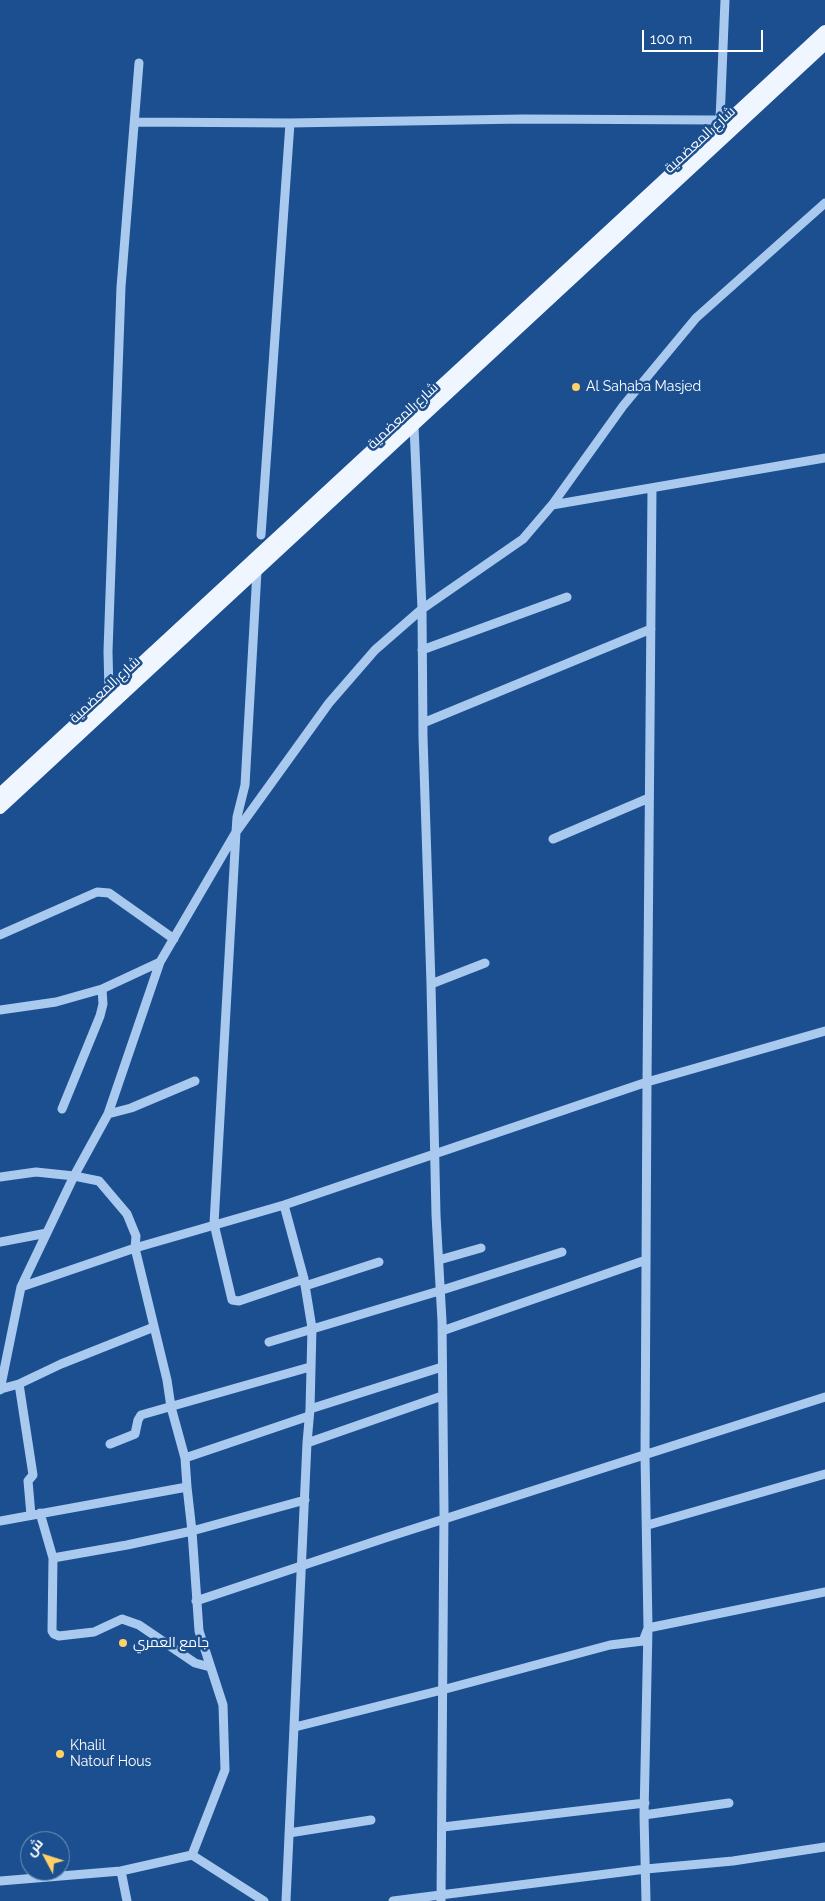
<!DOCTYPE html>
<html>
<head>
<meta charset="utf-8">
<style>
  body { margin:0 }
  #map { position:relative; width:825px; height:1901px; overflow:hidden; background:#1b4f8f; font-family:Raleway,Cairo,sans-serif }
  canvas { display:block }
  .north { position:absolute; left:20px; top:1831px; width:50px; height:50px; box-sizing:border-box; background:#1b4f8f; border:1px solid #7695bc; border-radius:50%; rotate:310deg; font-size:14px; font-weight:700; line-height:20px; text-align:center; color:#fff }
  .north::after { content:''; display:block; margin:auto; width:18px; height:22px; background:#ffd166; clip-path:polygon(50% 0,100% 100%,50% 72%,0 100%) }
  .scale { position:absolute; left:642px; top:30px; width:121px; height:22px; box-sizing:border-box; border:2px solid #fff; border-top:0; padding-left:6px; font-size:15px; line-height:18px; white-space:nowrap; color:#fff; -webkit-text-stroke:4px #1b4f8f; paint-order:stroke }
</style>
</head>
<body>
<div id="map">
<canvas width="825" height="1901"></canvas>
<div class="north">ش</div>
<div class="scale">100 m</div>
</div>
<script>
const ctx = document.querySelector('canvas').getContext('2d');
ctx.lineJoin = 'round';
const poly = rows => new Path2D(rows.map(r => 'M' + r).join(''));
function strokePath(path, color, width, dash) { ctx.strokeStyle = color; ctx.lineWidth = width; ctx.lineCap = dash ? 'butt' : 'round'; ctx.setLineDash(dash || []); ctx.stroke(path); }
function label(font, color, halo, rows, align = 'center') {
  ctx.font = font + ' Raleway,Cairo,sans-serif'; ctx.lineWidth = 5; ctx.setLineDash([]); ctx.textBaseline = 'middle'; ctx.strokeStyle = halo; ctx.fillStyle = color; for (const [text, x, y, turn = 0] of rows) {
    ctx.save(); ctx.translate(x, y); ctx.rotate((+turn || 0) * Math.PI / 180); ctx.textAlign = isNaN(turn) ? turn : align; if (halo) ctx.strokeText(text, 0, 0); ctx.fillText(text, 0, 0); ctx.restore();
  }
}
const minor = poly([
  [720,120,725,0],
  [135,122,290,123,523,119,715,120,723,121,728,124],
  [414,426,422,609,423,737,431,984,436,1215,442,1321,444,1511,441,1901],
  [552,505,825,458],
  [261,535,290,123],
  [257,571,245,785,237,817,236,832,214,1224,232,1300,239,1301,304,1279],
  [422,650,567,597],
  [109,693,108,651,121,287,139,63],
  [423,723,651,629],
  [553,839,649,798],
  [0,935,97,892,109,893,174,939],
  [431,984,485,963],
  [0,1010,56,1002,102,989,160,962],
  [62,1109,100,1016,103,1004,102,989],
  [108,1114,131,1108,195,1081],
  [0,1177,36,1172,74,1176,99,1181,127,1214,136,1236,135,1248,167,1380,171,1407,185,1458,187,1487],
  [284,1205,304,1279,312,1328,310,1409,307,1443,286,1901],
  [0,1242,47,1233],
  [439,1260,481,1248],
  [305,1286,379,1262],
  [21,1287,135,1248,284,1205,647,1082,825,1031],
  [442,1331,646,1260],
  [269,1342,439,1291,562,1252],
  [19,1384,33,1475,28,1481,31,1515],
  [1,1389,19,1384,61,1364,154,1327],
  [0,1390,21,1287,74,1176,108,1114,160,962,236,832,329,703,375,650,422,609,523,539,552,505,623,406,696,318,825,203],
  [310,1409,442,1367],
  [307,1443,442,1396],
  [110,1444,135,1434,138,1420,141,1415,310,1367],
  [185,1458,309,1416],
  [40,1513,53,1558,52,1631,54,1634,59,1636,94,1632,122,1619,139,1625,195,1663,210,1667],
  [0,1521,187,1487,192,1531,199,1631,223,1705,225,1770,192,1855,121,1871,0,1881],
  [648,1525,825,1474],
  [53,1558,127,1545,192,1531,305,1500],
  [196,1601,385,1538,825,1397],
  [295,1727,442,1690,610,1645,643,1641,648,1628,825,1592],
  [644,1815,729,1803],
  [443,1827,645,1803],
  [289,1833,371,1820],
  [192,1855,264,1901],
  [121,1871,127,1901],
  [393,1901,646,1869,733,1861,825,1847],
  [646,1901,644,1815,648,1628,645,1455,647,1082,652,488]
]);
const major = poly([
  [0,794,825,31],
  [0,808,825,44]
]);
const markers = [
  [576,387,5,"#ffd166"],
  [123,1643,5,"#ffd166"],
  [60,1754,5,"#ffd166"]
];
const streetNames = [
  ["شارع المعضمية",700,140,-43],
  ["شارع المعضمية",403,416,-43],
  ["شارع المعضمية",105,690,-43]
];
const poiNames = [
  ["Al Sahaba Masjed",586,387],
  ["جامع العمري",133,1643],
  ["Khalil",70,1746],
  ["Natouf Hous",70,1762]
];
strokePath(minor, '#a9c9ee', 9);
strokePath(major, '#f0f6ff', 12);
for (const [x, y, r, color] of markers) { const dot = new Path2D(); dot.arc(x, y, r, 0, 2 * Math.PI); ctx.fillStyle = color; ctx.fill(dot); strokePath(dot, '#1b4f8f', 2); }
label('14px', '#fff', '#1b4f8f', streetNames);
label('14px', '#fff', '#1b4f8f', poiNames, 'left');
</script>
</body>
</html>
